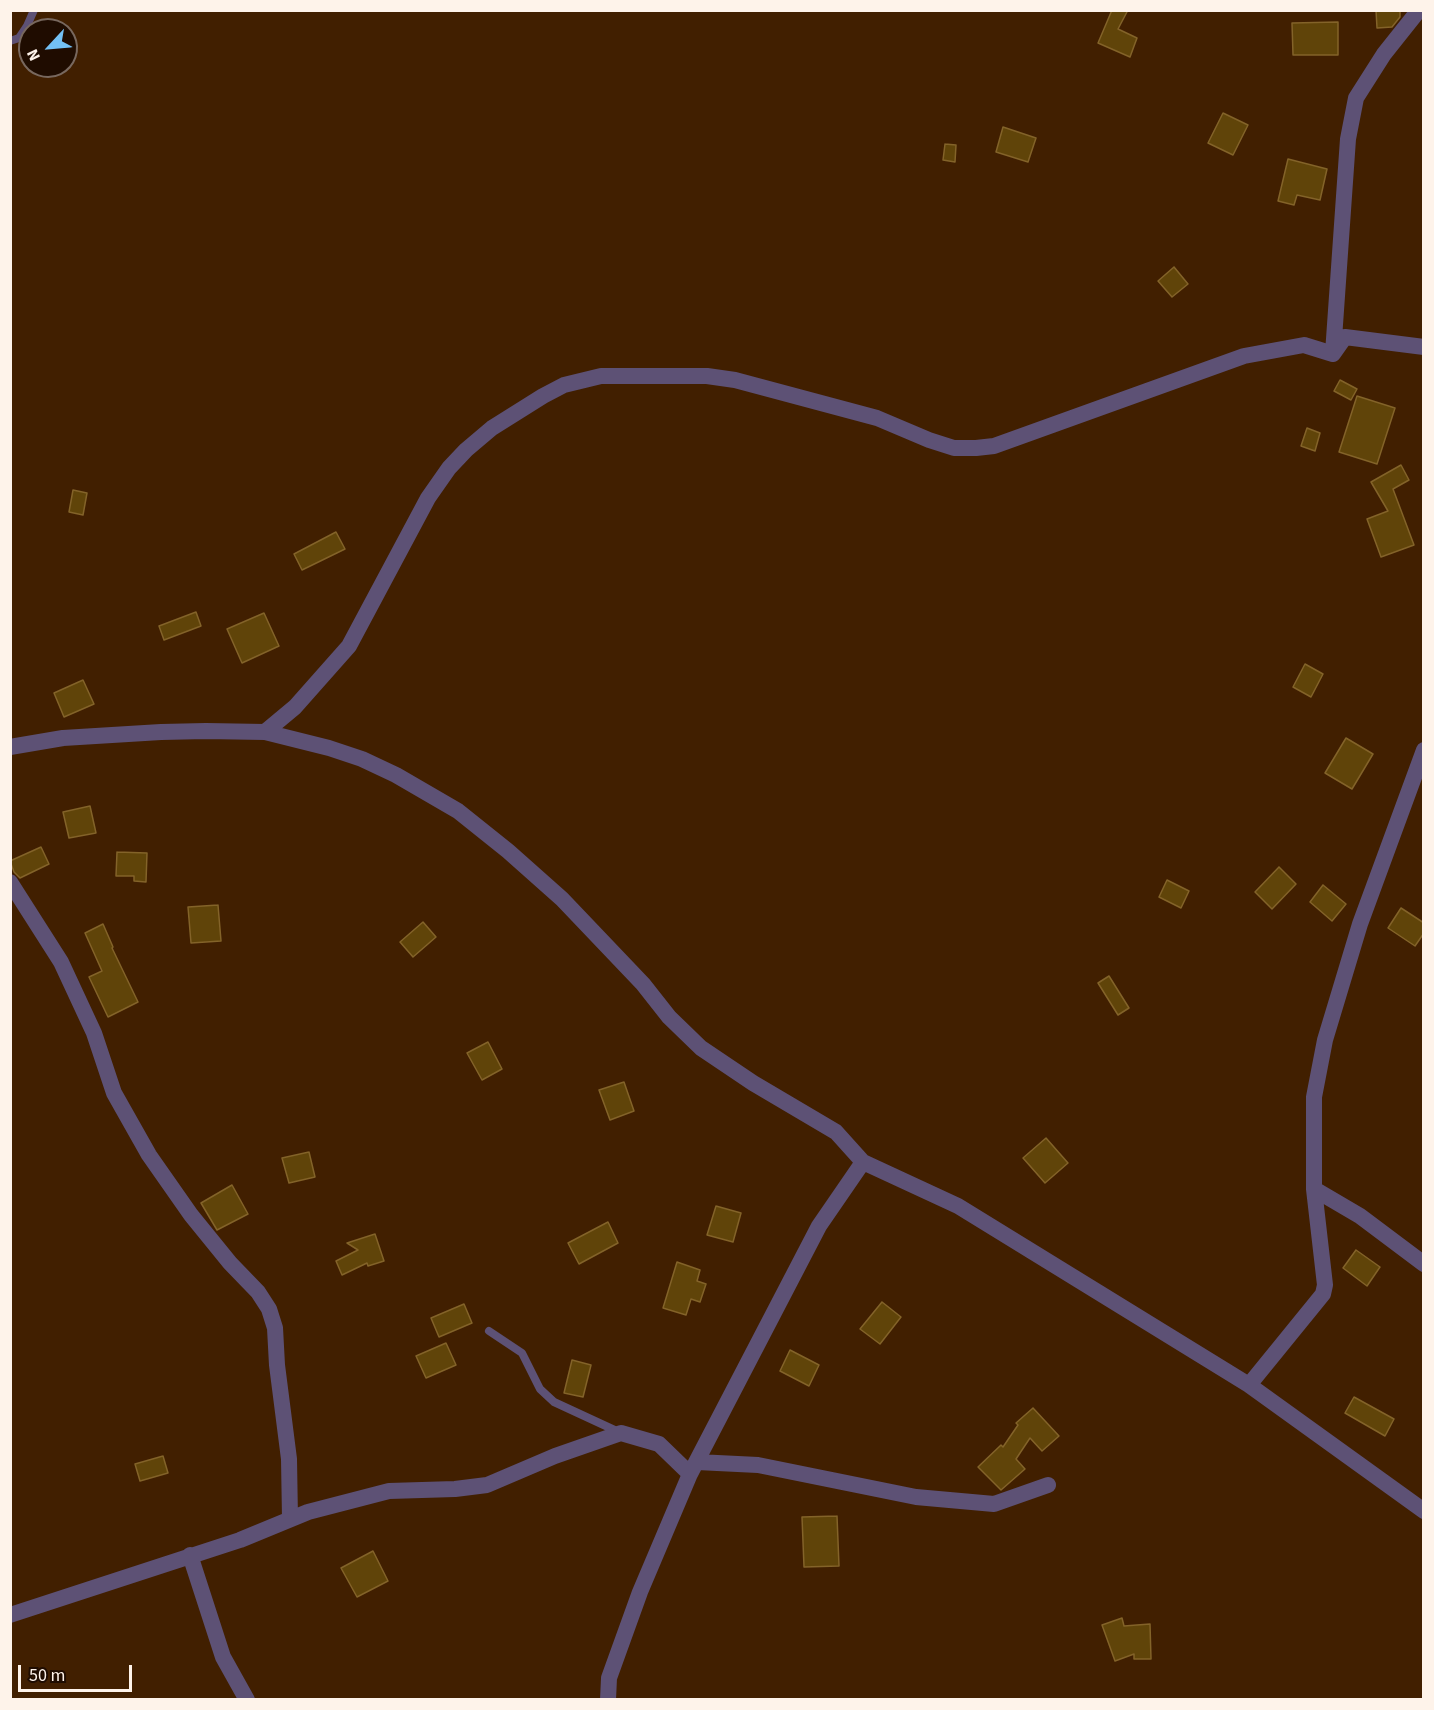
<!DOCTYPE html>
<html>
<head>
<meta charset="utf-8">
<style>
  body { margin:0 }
  #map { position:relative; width:1434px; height:1710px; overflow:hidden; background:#411f00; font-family:"Source Sans 3",sans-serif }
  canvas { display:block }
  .frame { position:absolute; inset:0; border:12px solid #fef3ea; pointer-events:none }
  .north { position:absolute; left:18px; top:18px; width:60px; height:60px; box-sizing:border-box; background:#1f0c00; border:2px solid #78685e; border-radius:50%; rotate:244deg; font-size:16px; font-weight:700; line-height:24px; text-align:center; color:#fef3ea }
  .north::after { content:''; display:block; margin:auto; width:21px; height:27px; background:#73c1f5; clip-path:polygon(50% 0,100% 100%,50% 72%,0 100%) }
  .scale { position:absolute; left:18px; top:1665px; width:114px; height:27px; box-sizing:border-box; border:3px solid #fef3ea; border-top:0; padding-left:8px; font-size:18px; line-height:21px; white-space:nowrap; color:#fef3ea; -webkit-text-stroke:4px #1f0c00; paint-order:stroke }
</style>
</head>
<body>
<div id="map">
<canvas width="1434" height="1710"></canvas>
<div class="frame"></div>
<div class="north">N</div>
<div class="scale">50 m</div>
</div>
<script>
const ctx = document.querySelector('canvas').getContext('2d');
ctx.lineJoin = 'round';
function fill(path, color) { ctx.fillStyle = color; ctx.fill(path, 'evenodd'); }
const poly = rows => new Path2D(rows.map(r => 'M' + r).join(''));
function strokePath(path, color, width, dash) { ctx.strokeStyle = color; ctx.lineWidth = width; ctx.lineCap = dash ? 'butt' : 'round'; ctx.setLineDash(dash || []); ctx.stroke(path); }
const building = poly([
  [1112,10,1128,10,1118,29,1137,38,1130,57,1098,43,1112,10],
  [1376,10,1400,10,1400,17,1392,27,1377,28,1376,10],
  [1338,22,1338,55,1293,55,1292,23,1338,22],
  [1223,113,1248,125,1233,155,1208,143,1223,113],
  [1003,127,1036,138,1028,162,996,152,1003,127],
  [945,144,956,145,955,162,943,160,945,144],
  [1288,159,1327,169,1320,200,1297,195,1294,205,1278,201,1288,159],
  [1174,267,1188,284,1172,297,1158,281,1174,267],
  [1340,380,1357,389,1351,400,1334,391,1340,380],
  [1357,396,1395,408,1377,464,1339,452,1357,396],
  [1307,428,1320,433,1315,451,1301,446,1307,428],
  [1401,465,1409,480,1393,489,1414,545,1381,557,1367,519,1388,511,1371,482,1401,465],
  [73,490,87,493,83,515,69,512,73,490],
  [336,532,345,549,302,570,294,554,336,532],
  [196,612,201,626,164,640,159,626,196,612],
  [264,613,279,646,242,663,227,629,264,613],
  [1305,664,1323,674,1311,697,1293,687,1305,664],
  [83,680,94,704,64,717,54,693,83,680],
  [1346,738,1373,754,1352,789,1325,773,1346,738],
  [90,806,96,833,69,838,63,812,90,806],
  [41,847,49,864,20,878,14,872,10,861,41,847],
  [117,852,147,853,146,882,134,881,134,876,116,876,117,852],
  [1279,867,1296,884,1272,909,1255,892,1279,867],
  [1167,880,1189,891,1181,908,1159,897,1167,880],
  [1323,885,1346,904,1332,921,1310,902,1323,885],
  [218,905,221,941,191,943,188,907,218,905],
  [1401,908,1424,923,1424,933,1415,946,1388,928,1401,908],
  [423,922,436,937,413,957,400,942,423,922],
  [103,924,113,947,112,948,138,1002,108,1017,89,977,102,971,85,933,103,924],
  [1109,976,1129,1008,1118,1015,1098,983,1109,976],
  [488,1042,502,1069,482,1080,467,1053,488,1042],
  [624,1082,634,1111,610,1120,599,1090,624,1082],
  [1046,1138,1068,1163,1045,1183,1023,1158,1046,1138],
  [309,1152,315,1177,289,1183,282,1158,309,1152],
  [232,1185,248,1214,217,1230,201,1203,232,1185],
  [716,1206,741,1213,733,1242,707,1235,716,1206],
  [608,1222,618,1243,579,1264,568,1243,608,1222],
  [375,1234,384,1261,368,1266,367,1263,342,1275,336,1261,358,1250,347,1243,375,1234],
  [1356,1250,1380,1267,1367,1286,1343,1268,1356,1250],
  [677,1262,700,1270,697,1281,706,1284,700,1302,691,1299,686,1315,663,1308,677,1262],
  [882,1302,901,1317,880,1344,860,1329,882,1302],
  [464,1304,472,1323,439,1337,431,1318,464,1304],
  [446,1343,456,1365,426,1378,416,1356,446,1343],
  [790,1350,819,1365,809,1386,780,1371,790,1350],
  [572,1360,591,1365,583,1397,564,1393,572,1360],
  [1354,1397,1394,1419,1385,1436,1345,1413,1354,1397],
  [1033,1408,1059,1436,1042,1451,1030,1438,1016,1459,1025,1469,1001,1490,978,1467,1001,1445,1003,1447,1018,1425,1016,1423,1033,1408],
  [163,1456,168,1473,140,1481,135,1464,163,1456],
  [837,1516,839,1566,804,1567,802,1517,837,1516],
  [373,1551,388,1581,357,1597,341,1568,373,1551],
  [1122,1618,1124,1626,1150,1624,1151,1659,1134,1659,1134,1654,1115,1661,1102,1625,1122,1618]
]);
const lane = poly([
  [10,41,19,38,27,26,34,10],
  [489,1331,522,1353,540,1389,554,1402,621,1433]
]);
const street = poly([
  [1333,353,1348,139,1356,98,1384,54,1419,10],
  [265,732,295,707,349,646,428,498,449,468,466,450,492,428,543,396,564,385,601,376,707,376,735,380,877,418,929,440,954,448,976,448,994,446,1244,356,1304,345,1333,354,1345,337,1424,347],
  [10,747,63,738,161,732,206,731,265,732,329,748,362,759,396,775,458,811,508,851,562,899,643,984,669,1017,701,1048,753,1083,836,1132,863,1162,958,1206,1249,1385,1424,1511],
  [10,882,61,962,94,1033,114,1093,149,1155,191,1215,230,1263,258,1292,269,1309,275,1328,277,1365,289,1459,290,1519],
  [1314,1189,1360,1216,1424,1264],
  [1249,1385,1323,1294,1325,1285,1314,1189,1314,1097,1325,1040,1360,924,1424,750],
  [697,1462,758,1465,916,1497,994,1504,1048,1485],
  [190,1555,223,1657,247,1700],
  [10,1615,240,1540,308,1512,389,1491,455,1489,487,1485,555,1456,621,1433,659,1444,690,1474],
  [608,1700,609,1678,640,1592,690,1474,819,1226,863,1162]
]);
fill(building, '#604409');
strokePath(building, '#836329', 1.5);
strokePath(lane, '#5d5175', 8);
strokePath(street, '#5d5175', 16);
</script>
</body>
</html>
